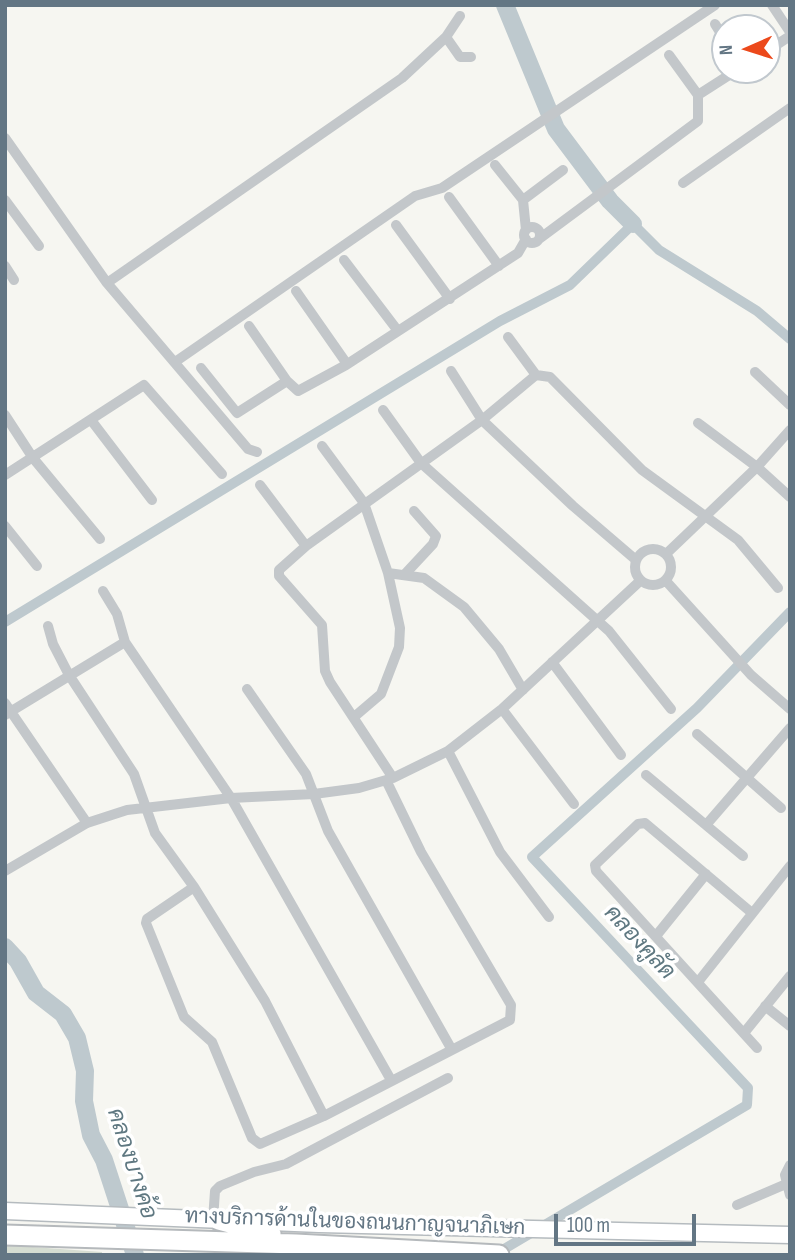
<!DOCTYPE html>
<html>
<head>
<meta charset="utf-8">
<style>
  body { margin:0 }
  #map { position:relative; width:795px; height:1260px; overflow:hidden; background:#f6f6f1; font-family:"Sofia Sans Condensed",sans-serif }
  canvas { display:block }
  .frame { position:absolute; inset:0; border:7px solid #637684; pointer-events:none }
  .north { position:absolute; left:711px; top:14px; width:70px; height:70px; box-sizing:border-box; background:#fff; border:2px solid #c1c8ce; border-radius:50%; rotate:267deg; font-size:19px; font-weight:700; line-height:28px; text-align:center; color:#637684 }
  .north::after { content:''; display:block; margin:auto; width:24px; height:32px; background:#ec491b; clip-path:polygon(50% 0,100% 100%,50% 72%,0 100%) }
  .scale { position:absolute; left:554px; top:1214px; width:142px; height:32px; box-sizing:border-box; border:4px solid #637684; border-top:0; padding-left:9px; font-size:21px; line-height:24px; white-space:nowrap; color:#637684; -webkit-text-stroke:5px #fff; paint-order:stroke }
</style>
</head>
<body>
<div id="map">
<canvas width="795" height="1260"></canvas>
<div class="frame"></div>
<div class="north">N</div>
<div class="scale">100 m</div>
</div>
<script>
const ctx = document.querySelector('canvas').getContext('2d');
ctx.lineJoin = 'round';
function fill(path, color) { ctx.fillStyle = color; ctx.fill(path, 'evenodd'); }
const poly = rows => new Path2D(rows.map(r => 'M' + r).join(''));
function strokePath(path, color, width, dash) { ctx.strokeStyle = color; ctx.lineWidth = width; ctx.lineCap = dash ? 'butt' : 'round'; ctx.setLineDash(dash || []); ctx.stroke(path); }
function label(font, color, halo, rows, align = 'center') {
  ctx.font = font + ' "Sofia Sans Condensed",Sarabun,sans-serif'; ctx.lineWidth = 7; ctx.setLineDash([]); ctx.textBaseline = 'middle'; ctx.strokeStyle = halo; ctx.fillStyle = color; for (const [text, x, y, turn = 0] of rows) {
    ctx.save(); ctx.translate(x, y); ctx.rotate((+turn || 0) * Math.PI / 180); ctx.textAlign = isNaN(turn) ? turn : align; if (halo) ctx.strokeText(text, 0, 0); ctx.fillText(text, 0, 0); ctx.restore();
  }
}
const green = poly([
  [5,1245,102,1252,102,1255,5,1255]
]);
const canal = poly([
  [5,622,500,321,570,285,633,224,659,250,757,311,790,339],
  [494,1255,747,1105,748,1088,532,857,697,708,790,612]
]);
const river = poly([
  [505,5,556,129,610,201,633,224],
  [5,947,18,961,36,993,63,1014,77,1038,85,1071,84,1101,91,1135,104,1160,135,1255]
]);
const street = poly([
  [772,5,790,32],
  [715,24,725,40],
  [446,37,460,57,471,57],
  [767,51,790,36],
  [669,55,698,95],
  [5,138,107,283,248,449,257,452],
  [495,165,523,200,526,230],
  [683,183,790,108],
  [449,197,499,266],
  [5,200,39,246],
  [523,200,563,170],
  [396,225,450,299],
  '524 235a8 8 0 1 1 16 0a8 8 0 1 1-16 0Z',
  [539,239,698,121,698,95,737,70],
  [344,260,398,331],
  [5,266,14,280],
  [107,283,402,78,446,37,460,16],
  [296,291,347,364],
  [249,326,287,381],
  [508,337,536,375],
  [175,362,415,196,442,188,715,5],
  [201,368,237,413,287,381,298,391,346,365,518,253,526,239],
  [451,371,482,420,573,506,636,560],
  [755,372,790,405],
  [383,410,421,463,609,631,671,709],
  [5,415,33,458,100,539],
  [91,420,152,500],
  [698,423,757,467,790,497],
  [322,446,364,503,388,573,400,628,399,647,381,694,354,717],
  [5,475,144,385,222,474],
  [260,485,306,546],
  [5,526,37,566],
  '635 567a18 18 0 1 1 36 0a18 18 0 1 1-36 0Z',
  [666,554,757,467,790,430],
  [388,573,424,578,464,607,499,649,523,690],
  [406,573,433,544,436,536,414,511],
  [666,581,751,675,790,709],
  [103,591,117,614,125,642,231,798,391,1080],
  [48,626,53,644,69,675,134,774,155,833,194,887,265,1001,324,1116],
  [552,662,621,755],
  [247,689,306,774,328,831,452,1050],
  [5,703,87,823],
  [502,709,574,804],
  [5,715,125,642],
  [697,734,781,808],
  [448,751,500,852,549,917],
  [646,775,743,856],
  [393,778,330,682,325,671,322,625,279,576,279,570,306,546,482,420,536,375,550,377,642,470,738,540,778,588],
  [706,825,790,728],
  [5,871,87,823,127,810,231,798,314,794,359,788,393,778,448,751,502,709,640,581],
  [194,887,147,919,146,923,184,1017,212,1042,252,1138,260,1144,324,1116,510,1020,511,1005,421,852,386,780],
  [752,913,645,823,638,824,595,865,596,871,757,1048],
  [656,936,706,874],
  [698,982,790,866],
  [765,1006,790,1026],
  [744,1033,790,976],
  [790,1165,785,1175,790,1195],
  [737,1205,786,1184],
  [213,1220,215,1191,220,1186,254,1172,286,1164,448,1078]
]);
const secondary = poly([
  [5,1211,319,1224,790,1235]
]);
const highway = poly([
  [219,1220,271,1234],
  [5,1235,296,1244,499,1255]
]);
const streetNames = [
  ["ทางบริการด้านในของถนนกาญจนาภิเษก",355,1223,2]
];
const waterNames = [
  ["คลองคูลัด",639,943,47],
  ["คลองบางค้อ",131,1164,72]
];
fill(green, '#d6ddd2');
strokePath(canal, '#bec9ce', 10);
strokePath(river, '#bec9ce', 18);
strokePath(secondary, '#b5bbbf', 19);
strokePath(highway, '#b5b9bc', 23);
strokePath(street, '#c3c7ca', 10);
strokePath(secondary, '#fff', 16);
strokePath(highway, '#fff', 19);
label('21px', '#637684', '#fff', streetNames);
label('italic 23px', '#5f7881', '#fff', waterNames);
</script>
</body>
</html>
